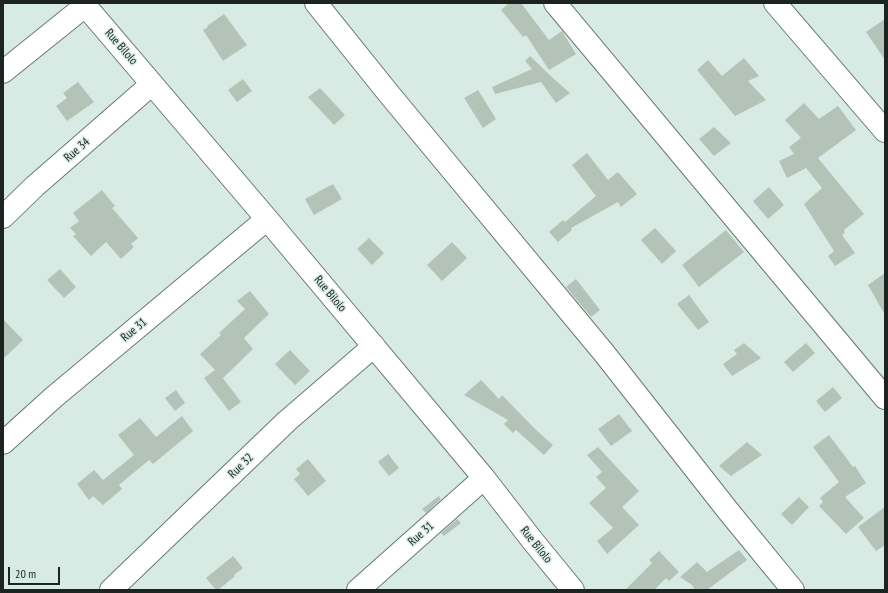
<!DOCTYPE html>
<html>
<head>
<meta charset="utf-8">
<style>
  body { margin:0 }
  #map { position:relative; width:888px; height:593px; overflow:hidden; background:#d7eae3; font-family:"PT Sans Narrow",sans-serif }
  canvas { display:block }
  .frame { position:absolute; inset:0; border:4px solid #1c2320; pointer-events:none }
  .scale { position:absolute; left:8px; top:567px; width:52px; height:18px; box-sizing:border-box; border:2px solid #1c2320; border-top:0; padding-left:5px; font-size:12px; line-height:14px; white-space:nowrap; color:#1c2320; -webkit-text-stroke:3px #d7eae3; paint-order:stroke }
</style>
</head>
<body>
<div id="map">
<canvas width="888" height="593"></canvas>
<div class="frame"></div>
<div class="scale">20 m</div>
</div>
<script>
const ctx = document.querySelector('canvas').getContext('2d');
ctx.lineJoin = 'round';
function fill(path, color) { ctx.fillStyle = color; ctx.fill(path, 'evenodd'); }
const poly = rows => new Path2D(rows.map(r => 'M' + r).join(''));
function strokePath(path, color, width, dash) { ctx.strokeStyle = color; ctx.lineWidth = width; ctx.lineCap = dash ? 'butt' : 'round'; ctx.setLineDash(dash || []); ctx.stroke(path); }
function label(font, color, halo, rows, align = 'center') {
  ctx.font = font + ' "PT Sans Narrow",sans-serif'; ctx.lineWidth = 3; ctx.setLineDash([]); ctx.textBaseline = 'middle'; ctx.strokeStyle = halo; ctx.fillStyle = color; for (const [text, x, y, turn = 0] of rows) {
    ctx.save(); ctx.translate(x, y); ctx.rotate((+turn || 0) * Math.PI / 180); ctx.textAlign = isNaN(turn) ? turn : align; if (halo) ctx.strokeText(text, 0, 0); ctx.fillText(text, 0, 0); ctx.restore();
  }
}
const building = poly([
  [509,3,521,3,549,40,562,31,576,54,549,70,526,35,523,37,501,10],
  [224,14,247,45,223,61,203,30,208,27,207,26],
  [885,19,885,60,866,32],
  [530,56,554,79,570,93,556,103,541,82,495,94,492,87,532,69,525,61],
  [744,58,759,76,748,81,766,100,735,116,697,70,708,60,722,76],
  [243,79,252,91,237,102,228,90],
  [78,82,94,102,67,121,56,106,67,98,63,93],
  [320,88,345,115,334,125,308,97],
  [478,90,496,119,483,128,464,98],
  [804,103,819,119,838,106,856,130,818,158,864,214,844,230,845,233,842,235,855,253,835,266,828,256,834,251,804,204,822,188,806,168,787,178,779,161,794,154,789,147,801,138,785,120],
  [714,127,731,143,714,156,699,139],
  [587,153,608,180,618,172,637,194,621,207,618,202,571,228,572,230,558,242,549,232,563,220,565,222,596,196,572,165],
  [333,184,342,199,314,215,305,199],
  [769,187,784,205,768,219,753,201],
  [102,190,115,206,112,208,138,238,131,244,134,247,121,259,106,242,91,256,73,236,76,234,70,228,79,221,73,213],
  [655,228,676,251,662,264,641,240],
  [726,230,744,252,699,287,682,265],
  [369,238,384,253,372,265,357,249],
  [452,242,467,258,442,281,427,265],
  [60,269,76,287,64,298,47,280],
  [885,273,885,315,868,285],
  [576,279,600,310,591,317,566,287],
  [250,291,269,314,244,338,253,349,223,378,222,377,241,402,229,411,204,378,215,370,200,354,221,335,219,333,245,309,237,301],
  [689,295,709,322,698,330,677,304],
  [3,319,23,340,3,359],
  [744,343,761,358,732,376,723,364,737,354,734,350],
  [806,343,815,353,793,372,784,362],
  [290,350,310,371,295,385,275,364],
  [481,380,499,399,502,395,535,429,553,445,544,455,516,430,513,433,504,424,508,420,464,395],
  [833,387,842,398,825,412,816,401],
  [176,390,185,403,175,411,165,398],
  [619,414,632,431,611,446,598,429],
  [182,416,193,431,153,464,149,460,119,485,122,489,103,505,93,496,89,500,77,484,94,470,103,480,134,455,118,435,140,418,156,437],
  [829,435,853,467,855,466,866,483,845,497,864,518,846,534,819,506,823,502,820,498,839,482,813,447],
  [747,442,762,455,731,476,719,466],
  [598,447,639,491,622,507,639,525,607,554,597,541,613,528,589,503,606,488,596,477,602,472,587,455],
  [388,454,399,468,389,476,378,462],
  [308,459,326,481,308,496,294,479,300,474,296,469],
  [439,496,441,499,426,513,422,509],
  [799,497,809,507,792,525,781,514],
  [885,507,885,545,876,551,858,527],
  [457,519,461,523,444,536,441,533],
  [739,550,747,560,707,590,695,590,692,585,680,577,697,562,707,572],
  [659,551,679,572,669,581,666,578,654,590,625,590,652,563,649,560],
  [233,556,243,568,234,575,235,576,218,590,216,590,206,578]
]);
const minor = poly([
  [83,3,267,219,484,478,532,540,573,590],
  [316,3,389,94,604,353,729,512,793,590],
  [555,3,885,398],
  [775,3,885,131],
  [3,72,85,6],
  [3,217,35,186,152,84],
  [3,443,54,397,267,219],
  [111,590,287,421,374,346],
  [358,590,484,478]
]);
const streetNames = [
  ["Rue Bilolo",121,47,49],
  ["Rue 34",77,150,-41],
  ["Rue Bilolo",330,294,50],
  ["Rue 31",134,330,-40],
  ["Rue 32",241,466,-44],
  ["Rue 31",421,534,-41],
  ["Rue Bilolo",536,545,51]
];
fill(building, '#b4c3b8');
strokePath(minor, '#697a74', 24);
strokePath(minor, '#fff', 22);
label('12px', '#1c2320', '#d7eae3', streetNames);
</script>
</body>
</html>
